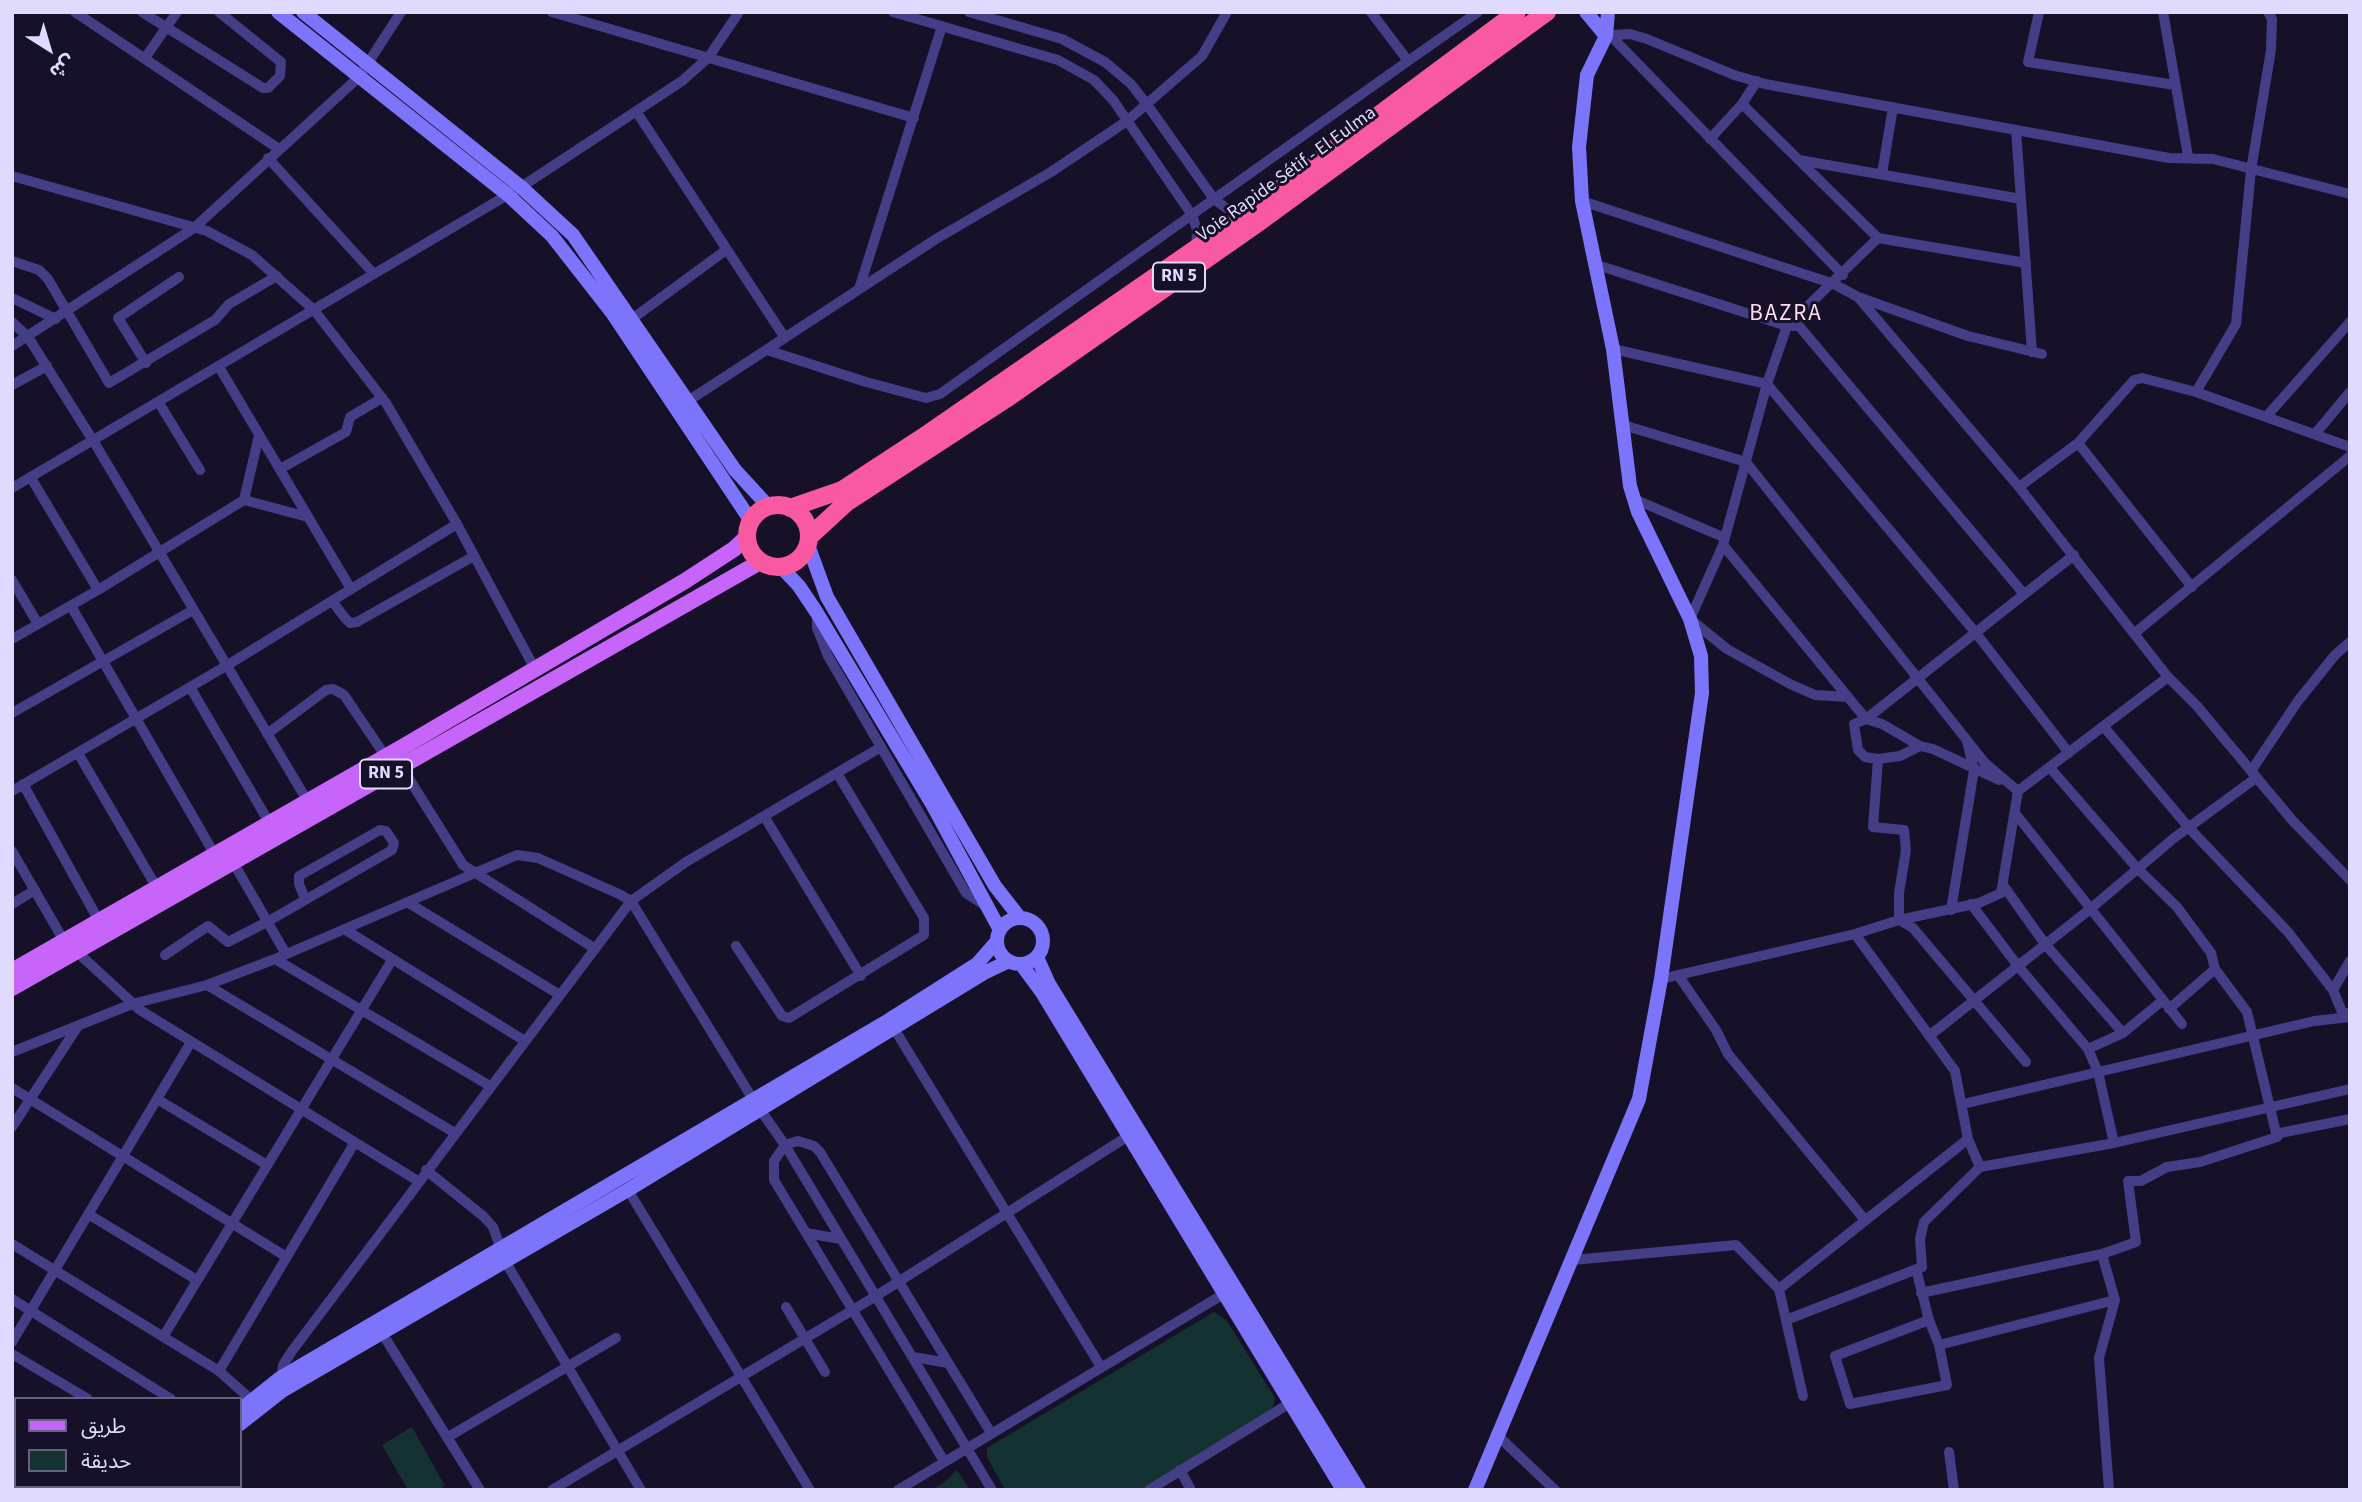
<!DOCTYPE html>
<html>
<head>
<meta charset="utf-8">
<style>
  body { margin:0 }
  #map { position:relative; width:2362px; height:1502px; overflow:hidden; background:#161128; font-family:"Source Sans 3","Noto Sans Arabic",sans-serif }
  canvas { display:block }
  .frame { position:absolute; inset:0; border:14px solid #dfdafe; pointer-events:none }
  .legend { position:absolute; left:14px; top:1397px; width:228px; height:91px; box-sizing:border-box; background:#161128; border:2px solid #66617e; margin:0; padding:9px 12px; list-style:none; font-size:21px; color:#dfdafe }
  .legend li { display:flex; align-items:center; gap:14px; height:35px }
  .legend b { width:35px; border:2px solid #66617e }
  .north { position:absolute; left:14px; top:14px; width:70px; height:70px; -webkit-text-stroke:5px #161128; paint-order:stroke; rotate:143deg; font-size:19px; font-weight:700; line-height:28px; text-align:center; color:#dfdafe }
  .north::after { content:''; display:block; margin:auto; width:24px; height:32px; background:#dfdafe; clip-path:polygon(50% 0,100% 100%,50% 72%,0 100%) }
</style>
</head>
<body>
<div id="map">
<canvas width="2362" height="1502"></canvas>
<div class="frame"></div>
<ul class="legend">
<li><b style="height:9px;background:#c765fa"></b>طريق</li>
<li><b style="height:19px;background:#143232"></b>حديقة</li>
</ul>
<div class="north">ش</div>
</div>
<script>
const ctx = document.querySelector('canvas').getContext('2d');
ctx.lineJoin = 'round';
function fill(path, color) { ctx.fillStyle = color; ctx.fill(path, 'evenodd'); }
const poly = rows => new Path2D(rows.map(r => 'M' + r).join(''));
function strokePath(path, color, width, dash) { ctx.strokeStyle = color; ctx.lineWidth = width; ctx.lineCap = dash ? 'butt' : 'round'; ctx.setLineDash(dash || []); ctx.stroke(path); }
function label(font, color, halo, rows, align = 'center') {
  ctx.font = font + ' "Source Sans 3",sans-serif'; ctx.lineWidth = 6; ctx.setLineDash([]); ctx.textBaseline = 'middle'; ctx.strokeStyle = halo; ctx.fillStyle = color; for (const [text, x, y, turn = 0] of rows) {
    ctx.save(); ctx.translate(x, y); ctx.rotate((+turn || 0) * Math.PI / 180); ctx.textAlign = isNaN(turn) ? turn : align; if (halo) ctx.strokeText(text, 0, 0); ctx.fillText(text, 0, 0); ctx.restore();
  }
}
const green = poly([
  [1214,1312,1227,1321,1275,1398,1272,1410,1141,1490,1005,1490,987,1457,987,1448],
  [412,1427,445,1486,439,1490,408,1490,382,1445],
  [957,1470,970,1490,932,1490,942,1484]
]);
const street = poly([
  [75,12,279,149],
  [142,12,263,88,268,88,280,76,281,62,219,12],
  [552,12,914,118],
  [893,12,1058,60,1094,80,1113,100,1192,215,1197,230,1196,249],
  [969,12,1062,39,1105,62,1131,84,1148,106,1214,199,1226,208,1246,214],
  [1371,12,1408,61,1478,12],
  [2039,12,2028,62,2175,85],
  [2163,12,2188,156],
  [1610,35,1843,275],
  [1612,35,1630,34,1647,39,1734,75,1765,84,2169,158,2213,159,2350,194],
  [145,58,177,12],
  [1742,104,1878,238,2026,263],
  [636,111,785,338],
  [2016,130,2032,352],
  [1710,139,1742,104,1757,81],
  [268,158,374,274],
  [1799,160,2021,199],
  [1882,174,1893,107],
  [12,176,207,231,252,255,314,310,386,403,457,524,535,669],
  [1582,201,1834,284,1858,297,1968,336,2042,354],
  [12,261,39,270,48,279,109,383,215,320,229,304,277,276],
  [1594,264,1787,326,1799,326,2024,594],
  [859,289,942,26],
  [1858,297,2019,487,2168,677,2197,706,2292,820,2350,880],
  [12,298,56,319],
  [632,319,726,250],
  [12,322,28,337,94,442,308,802],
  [12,346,194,228,359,77,401,12],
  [1613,349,1767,384,1975,632,2069,753],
  [767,350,866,382,926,398,940,394,1408,61],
  [146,363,118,318,179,277],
  [219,367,351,589],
  [12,385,47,366],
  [2196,392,2236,324,2251,170,2271,50,2272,19,2268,12],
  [688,401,936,239,1051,172,1127,121,1202,56,1227,12],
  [159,403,200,470],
  [2266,417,2350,322],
  [1623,425,1746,462,1985,763,2018,791,2168,677],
  [2315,434,2350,392],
  [259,435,244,500,308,517],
  [2078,443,2192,587],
  [280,469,346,432,350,417,382,398],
  [31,478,98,590],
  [2019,487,2078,443,2134,380,2142,378,2196,392,2350,447],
  [12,488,521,187,682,81,708,58,739,12],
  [1634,499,1723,537],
  [1723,545,1866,719,2074,555],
  [12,580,38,624],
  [332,601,345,618,350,623,357,622,474,556],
  [71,606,215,855],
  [817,614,817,628,828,656,966,893,986,906],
  [2136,632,2350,456],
  [12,639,98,590,244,500],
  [190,687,270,824],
  [1848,697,1815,695,1790,684,1727,649,1690,619,1723,545,1767,384,1787,326,1878,238],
  [12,713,193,610],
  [2104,727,2190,829,2288,932,2333,990,2342,1012,2350,1014],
  [267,734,326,690,333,689,344,695,386,757],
  [78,753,157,888],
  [1878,759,1900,756,1920,746],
  [401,766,463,865,594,948],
  [2051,769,2137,868,2177,907,2211,953,2215,969,2247,1012,2277,1137],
  [2251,771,2298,701,2335,655,2350,642],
  [1999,780,1933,749,1920,746,1882,724,1866,719,1854,724,1858,750,1865,757,1878,759,1873,827,1904,830,1906,850,1899,893,1899,920,1979,903,2001,893,2018,791],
  [23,784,99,921],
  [12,791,226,666,457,524],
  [2015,813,2182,1024],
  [764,816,861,976],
  [12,851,64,941],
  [233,862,286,954],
  [2003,885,2045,944,2123,1033],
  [407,902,560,995],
  [12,904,35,890],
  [1971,904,2018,966,2088,1049,2098,1072,2114,1143],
  [1951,910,1974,770,1967,741],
  [344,929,525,1041],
  [1855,934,1955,1071,1968,1139,1980,1167],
  [736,946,782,1016,789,1018,924,935,924,918,837,773],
  [76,951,140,1010,418,1181],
  [165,955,208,926,228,942,267,922,392,850,394,843,386,831,380,830,299,876,299,884,305,899],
  [275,959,490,1086],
  [1678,975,1716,1030,1728,1054,1865,1220],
  [1661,979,1855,934,1899,920,1913,928,2026,1062],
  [207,985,455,1133],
  [2333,990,2350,961],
  [2169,1009,2215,969],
  [895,1030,1101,1367],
  [1929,1036,2089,910,2174,838,2256,778],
  [2088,1049,2123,1033,2162,1001],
  [12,1052,132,1004,207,985,275,959,517,855,538,858,619,894,631,901,754,1101,785,1145,992,1490],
  [12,1088,285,1256],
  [157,1099,267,1165],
  [1963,1104,2314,1021,2350,1017],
  [12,1127,78,1026],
  [426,1170,483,1216,493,1227,505,1261,641,1490],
  [628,1190,810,1490],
  [88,1214,197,1280],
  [806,1233,841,1239],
  [12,1244,219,1371,256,1404],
  [1573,1260,1736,1245,1779,1289,1803,1396],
  [1916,1269,1929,1320,1835,1356,1850,1404,1947,1385,1939,1345,2115,1300],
  [1779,1289,1968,1139],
  [1921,1293,2102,1254],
  [12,1299,171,1399],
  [786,1307,825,1372],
  [1786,1320,1922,1267,1920,1239,1924,1222,1980,1167,2114,1143,2350,1089],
  [1929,1320,1939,1345],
  [382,1333,480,1490],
  [163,1337,392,960],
  [12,1342,191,1042],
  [12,1354,88,1399],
  [913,1357,948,1363],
  [219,1371,355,1142],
  [281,1380,283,1365,292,1351,631,901,686,862,881,747],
  [1496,1434,1555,1490],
  [448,1437,616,1338],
  [12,1439,16,1441],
  [1949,1452,1954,1490],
  [944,1461,774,1180,774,1161,785,1145,798,1141,814,1146,820,1152,991,1433],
  [1180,1470,1191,1490],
  [32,1490,34,1486],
  [116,1490,118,1486],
  [552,1490,876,1296,1133,1133],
  [898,1490,1227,1292],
  [1149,1490,1295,1400],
  [2109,1490,2099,1358,2115,1300,2102,1254,2136,1242,2128,1181,2141,1181,2167,1167,2200,1162,2277,1137,2280,1133,2350,1119]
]);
const secondary = poly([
  [278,12,508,195,552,236,613,314,751,521],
  [303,12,521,187,573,235,735,470,769,507],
  [1586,12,1606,36],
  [808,545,827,597,995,886,1020,918],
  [781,567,799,586,817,613,932,804,1000,930],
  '997 941a23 23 0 1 1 46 0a23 23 0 1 1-46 0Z',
  [1037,957,1049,984,1359,1490],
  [1021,964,1041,991,1343,1490],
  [240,1410,280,1378,889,1020,977,964,997,941],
  [240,1424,282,1391,628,1190,984,973,1009,961],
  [189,1490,190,1486],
  [200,1490,202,1486],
  [1475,1490,1639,1099,1661,979,1702,693,1701,656,1690,619,1638,512,1630,486,1613,349,1582,201,1579,147,1587,75,1606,36,1608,12]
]);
const primary = poly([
  [12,971,406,745,685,581,734,549,747,537],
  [12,988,760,562]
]);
const highway = poly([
  '747 536a31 31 0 1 1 62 0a31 31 0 1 1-62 0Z',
  [790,508,842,490,929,433,1246,214,1517,12],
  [809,537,846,503,1006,399,1255,225,1547,12]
]);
const shields = [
  [1179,277,52],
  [386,774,52]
];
const shieldNames = [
  ["RN 5",1179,277],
  ["RN 5",386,774]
];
const streetNames = [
  ["Voie Rapide Sétif - El Eulma",1287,175,-36]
];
const quarterNames = [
  ["BAZRA",1786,315]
];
fill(green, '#143232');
strokePath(street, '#433e86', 10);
strokePath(secondary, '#7c74fa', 14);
strokePath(primary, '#c765fa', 16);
strokePath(highway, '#f959a0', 18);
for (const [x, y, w] of shields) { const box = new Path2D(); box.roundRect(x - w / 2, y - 14.5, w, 29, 5); ctx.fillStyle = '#161128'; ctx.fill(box); strokePath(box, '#dfdafe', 2); }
label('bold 18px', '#dfdafe', null, shieldNames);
label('19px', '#dfdafe', '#161128', streetNames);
ctx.letterSpacing = '2px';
label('23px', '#fedcf0', '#161128', quarterNames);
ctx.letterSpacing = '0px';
</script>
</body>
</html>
